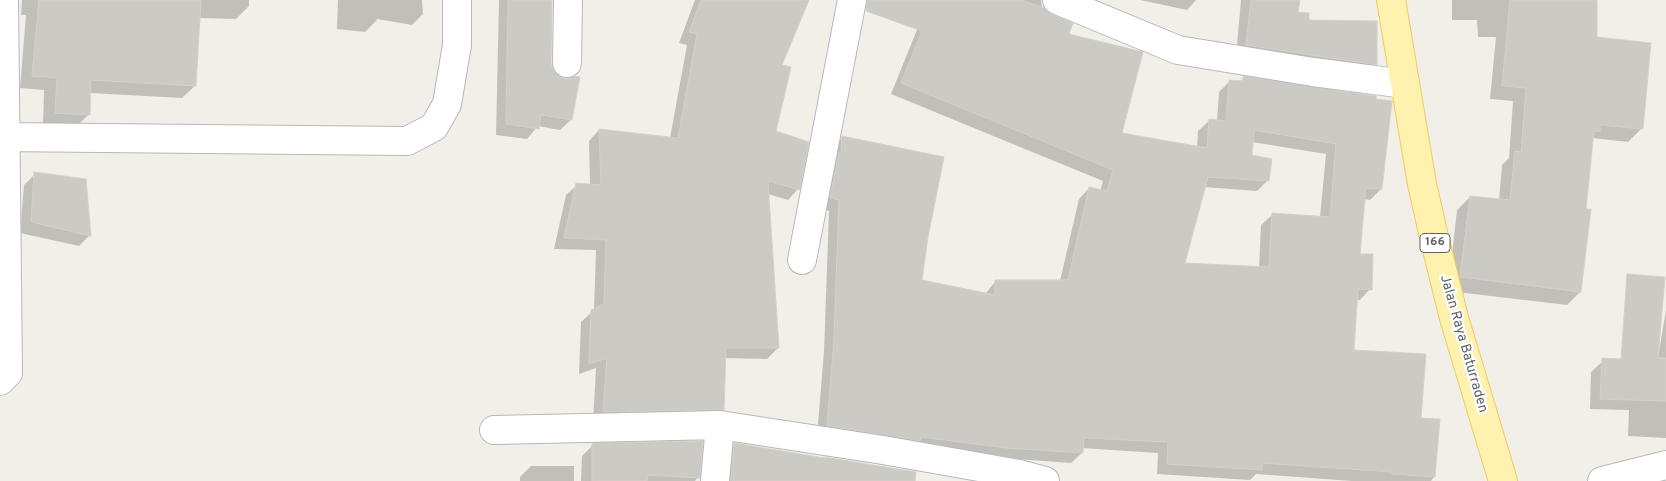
<!DOCTYPE html>
<html>
<head>
<meta charset="utf-8">
<style>
  body { margin:0 }
  canvas { display:block; background:#f1efe8 }
</style>
</head>
<body>
<canvas width="1666" height="481"></canvas>
<script>
const ctx = document.querySelector('canvas').getContext('2d');
ctx.lineJoin = 'round';
function fill(path, color) { ctx.fillStyle = color; ctx.fill(path, 'evenodd'); }
const poly = rows => new Path2D(rows.map(r => 'M' + r).join(''));
function strokePath(path, color, width, dash) { ctx.strokeStyle = color; ctx.lineWidth = width; ctx.lineCap = dash ? 'butt' : 'round'; ctx.setLineDash(dash || []); ctx.stroke(path); }
function label(font, color, halo, rows, align = 'center') {
  ctx.font = font + ' Overpass,sans-serif'; ctx.lineWidth = 4.5; ctx.setLineDash([]); ctx.textBaseline = 'middle'; ctx.strokeStyle = halo; ctx.fillStyle = color; for (const [text, x, y, turn = 0] of rows) {
    ctx.save(); ctx.translate(x, y); ctx.rotate((+turn || 0) * Math.PI / 180); ctx.textAlign = isNaN(turn) ? turn : align; if (halo) ctx.strokeText(text, 0, 0); ctx.fillText(text, 0, 0); ctx.restore();
  }
}
const shadow = poly([
  [22,0,249,0,249,6,236,19,199,18,195,86,182,98,90,93,89,114,76,127,43,125,44,90,20,88,26,15,21,15],
  [338,0,422,0,423,14,412,25,377,19,376,21,365,32,337,29],
  [499,0,551,0,550,63,571,120,560,130,538,126,527,139,496,135],
  [695,0,805,0,780,66,774,132,798,189,788,200,768,194,778,348,767,359,724,358,723,409,712,420,593,422,596,368,579,374,581,322,594,310,596,250,554,249,566,195,577,185,590,186,589,141,599,130,670,138,687,45,679,43],
  [929,0,1041,0,1042,8,1067,35,1121,134,1197,147,1198,131,1209,121,1217,121,1219,92,1230,81,1239,82,1244,78,1375,97,1381,189,1370,200,1364,199,1359,255,1370,289,1360,300,1356,300,1352,351,1420,419,1434,477,1431,481,1352,481,1256,474,1250,480,1157,474,1158,453,1082,448,1082,453,1071,463,1002,458,817,436,824,351,829,211,820,208,832,148,843,137,926,236,921,281,985,294,995,282,1060,281,1079,199,1089,188,1100,191,1103,181,891,94],
  [1252,142,1326,154,1320,217,1272,215,1261,225,1259,268,1184,264,1204,187,1257,191,1268,180,1251,156],
  [1140,0,1196,0,1187,10],
  [1241,0,1298,0,1297,14,1376,64,1364,75,1236,56],
  [1452,0,1596,0,1596,39,1641,129,1628,142,1592,138,1584,210,1580,292,1567,305,1448,291,1457,210,1470,197,1499,200,1502,165,1509,158,1513,101,1490,99,1496,37,1478,37,1477,20,1452,20],
  [35,174,90,235,79,246,20,233,24,185],
  [1666,310,1666,438,1628,436,1629,410,1590,409,1591,372,1602,362,1656,369],
  [735,444,913,481,723,481,725,454],
  [593,445,698,477,695,481,581,481,582,456],
  [531,466,574,466,574,481,520,481,520,477]
]);
const building = poly([
  [39,0,201,0,196,86,91,80,90,115,55,113,57,78,32,76,39,0],
  [508,0,552,0,551,63,553,70,559,76,566,79,575,76,580,77,572,120,541,115,539,129,506,124,508,0],
  [701,0,809,0,782,65,791,67,776,131,809,142,800,190,768,181,779,348,726,348,724,410,603,412,607,358,589,364,591,310,604,304,606,240,564,238,576,183,601,185,599,129,678,138,697,34,689,32,701,0],
  [867,0,1021,0,1044,8,1051,14,1073,23,1069,34,1143,52,1122,133,1207,148,1209,119,1226,121,1229,80,1243,81,1243,76,1376,96,1376,99,1392,101,1382,189,1366,188,1360,254,1373,254,1372,290,1358,289,1354,350,1426,354,1421,418,1440,419,1435,477,1392,474,1392,472,1262,463,1262,470,1167,464,1168,442,1084,438,1083,453,1007,448,921,437,920,441,827,426,834,339,839,200,830,198,839,152,841,153,842,136,944,157,928,237,922,280,995,295,995,280,1068,280,1089,187,1107,191,1113,170,901,83,922,31,866,11,867,0],
  [1254,130,1336,144,1330,217,1272,213,1269,267,1185,263,1208,177,1269,181,1272,159,1252,155,1254,130],
  [1251,0,1300,0,1298,12,1309,13,1309,20,1377,21,1377,65,1246,45,1251,0],
  [1510,0,1597,0,1597,37,1651,43,1643,129,1600,125,1600,131,1594,131,1586,209,1591,209,1581,292,1460,277,1470,196,1510,200,1515,151,1521,152,1526,88,1502,86,1510,0],
  [34,172,86,179,91,236,31,222,34,172],
  [1627,274,1665,277,1658,358,1666,358,1666,401,1600,399,1602,358,1621,359,1627,274],
  [703,441,700,478,648,475,647,481,592,481,592,443,703,441],
  [734,443,824,458,824,457,916,472,915,481,731,481,734,443]
]);
const minor = poly([
  [1057,0,1178,50,1313,72,1405,84],
  [567,63,568,0],
  [0,137,407,141,434,127,447,104,457,45,457,0],
  [802,260,852,0],
  [0,381,8,373,4,0],
  [494,430,720,425],
  [715,481,720,425,883,450,1019,474,1045,481],
  [1602,481,1666,465]
]);
const primary = poly([
  [1391,0,1422,184,1434,237,1454,318,1503,481]
]);
const shields = [
  [1435,243,30]
];
const shieldNames = [
  ["166",1435,243]
];
const streetNames = [
  ["Jalan Raya Baturraden",1463,344,74]
];
fill(shadow, '#0003');
fill(building, '#cccac5');
strokePath(building, '#d6d1c6', 1);
strokePath(minor, '#b5b8bc', 30);
strokePath(primary, '#f2c960', 30);
strokePath(minor, '#fff', 28);
strokePath(primary, '#fff2af', 28);
for (const [x, y, w] of shields) { const box = new Path2D(); box.roundRect(x - w / 2, y - 9.5, w, 19, 4); ctx.fillStyle = '#fff'; ctx.fill(box); strokePath(box, '#5f6368', 1); }
label('bold 12px', '#5f6368', null, shieldNames);
label('14px', '#5f6368', '#fff', streetNames);
</script>
</body>
</html>
